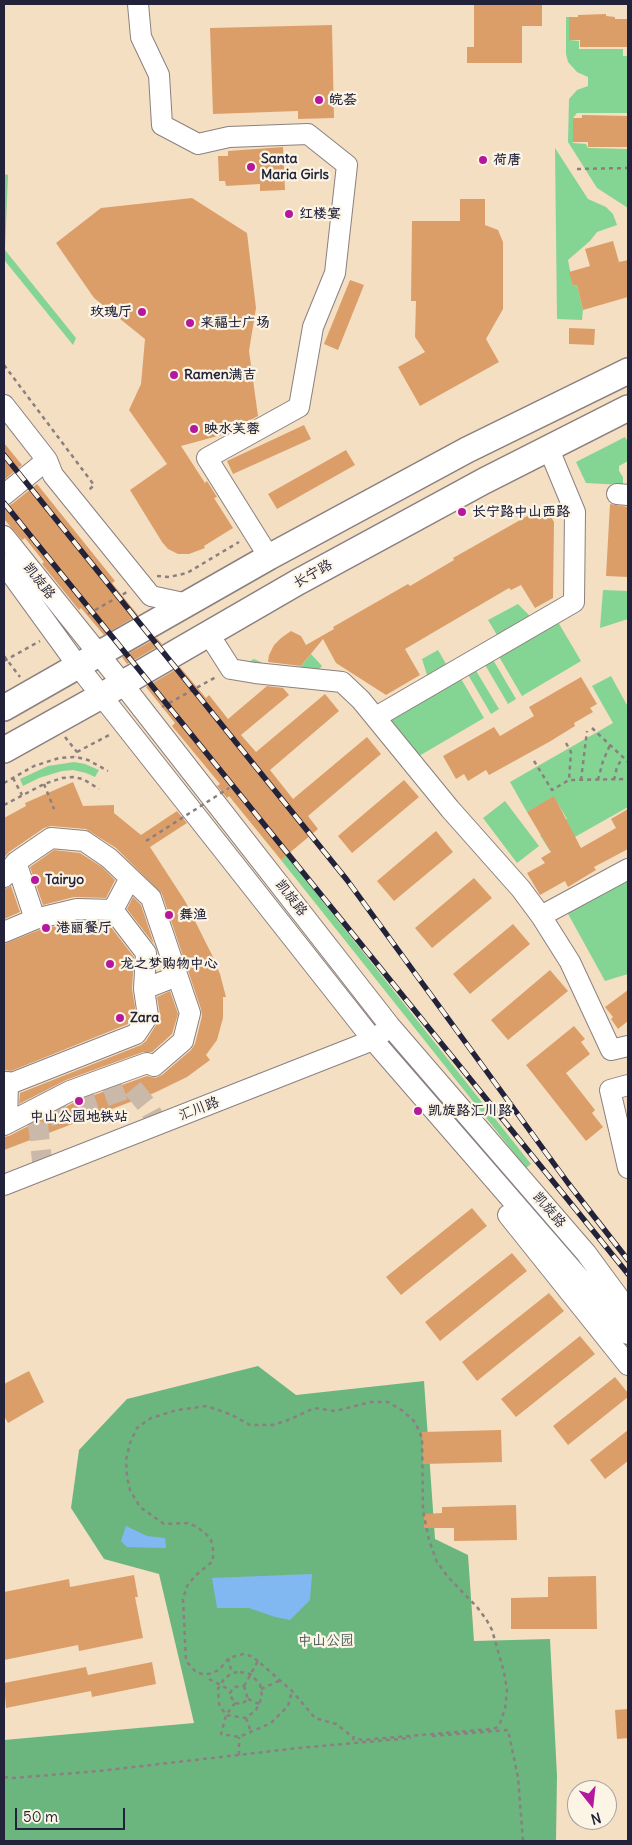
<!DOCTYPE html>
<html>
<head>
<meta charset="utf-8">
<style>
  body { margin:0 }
  #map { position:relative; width:632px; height:1845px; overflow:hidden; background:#f4dfc3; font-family:Delius,sans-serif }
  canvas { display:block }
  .frame { position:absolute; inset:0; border:5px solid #22223b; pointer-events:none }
  .north { position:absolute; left:567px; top:1780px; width:50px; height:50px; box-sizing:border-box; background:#fcf5e5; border:1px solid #a5a1a1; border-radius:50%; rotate:164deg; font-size:14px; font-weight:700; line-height:20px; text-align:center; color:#22223b }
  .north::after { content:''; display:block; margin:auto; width:18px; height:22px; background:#b5179e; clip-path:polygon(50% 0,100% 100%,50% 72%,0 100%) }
  .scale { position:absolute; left:15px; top:1808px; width:110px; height:22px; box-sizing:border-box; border:2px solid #22223b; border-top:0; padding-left:6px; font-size:15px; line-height:18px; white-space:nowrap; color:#22223b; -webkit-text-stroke:4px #fcf5e5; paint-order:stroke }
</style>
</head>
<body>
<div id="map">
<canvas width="632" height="1845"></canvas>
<div class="frame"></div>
<div class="north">N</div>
<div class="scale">50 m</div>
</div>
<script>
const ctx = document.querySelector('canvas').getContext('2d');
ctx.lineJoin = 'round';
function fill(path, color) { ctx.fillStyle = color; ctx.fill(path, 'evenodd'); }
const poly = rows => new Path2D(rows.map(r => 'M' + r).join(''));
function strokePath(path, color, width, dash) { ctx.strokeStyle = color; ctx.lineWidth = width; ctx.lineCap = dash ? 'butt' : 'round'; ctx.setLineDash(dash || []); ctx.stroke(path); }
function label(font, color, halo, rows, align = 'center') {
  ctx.font = font + ' Delius,"LXGW WenKai TC",sans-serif'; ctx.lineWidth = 4.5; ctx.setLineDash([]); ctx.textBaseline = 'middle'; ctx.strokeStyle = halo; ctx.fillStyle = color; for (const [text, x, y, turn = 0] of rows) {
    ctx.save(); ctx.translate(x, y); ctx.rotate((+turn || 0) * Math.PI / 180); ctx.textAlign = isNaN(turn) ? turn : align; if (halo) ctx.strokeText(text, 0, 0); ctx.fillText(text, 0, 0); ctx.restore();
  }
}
const green = poly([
  [566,17,569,17,570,40,579,41,579,49,623,49,623,56,628,56,628,113,577,113,573,118,573,143,586,144,588,148,628,149,628,208,597,188,568,142,569,99,577,90,588,86,588,77,577,72,568,62,566,54],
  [555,148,588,199,606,207,613,214,617,225,597,232,590,241,568,260,573,286,577,285,583,310,582,320,557,319],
  [4,174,8,175,5,250,76,338,73,345,5,261,4,262],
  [625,437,628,442,628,461,619,466,619,471,623,477,623,485,586,483,576,462],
  [603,590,628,591,628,619,600,628],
  [518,604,530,616,497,635,488,620],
  [558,622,581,661,522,696,498,655],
  [438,650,446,664,427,675,422,659],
  [311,654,322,666,314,675,245,664,254,659,267,665,298,670],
  [492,658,516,699,508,704,484,663],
  [475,669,499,709,491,714,467,673],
  [611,676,628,707,628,807,550,851,540,835,567,819,554,797,527,812,510,782,613,723,592,686],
  [460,677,484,718,419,756,388,720],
  [74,762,85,764,99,770,95,777,86,773,73,770,62,771,39,778,23,786,20,779,48,766],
  [505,801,539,846,517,863,483,818],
  [286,855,531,1164,526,1168,281,860],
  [628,879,628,974,605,981,567,912]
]);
const forest = poly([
  [258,1366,296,1395,424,1381,435,1539,468,1555,474,1641,550,1639,557,1776,556,1841,4,1841,4,1740,194,1723,159,1574,104,1559,71,1508,79,1450,127,1399]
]);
const water = poly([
  [126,1526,147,1536,165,1538,166,1548,127,1547,121,1541],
  [312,1574,310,1600,290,1620,275,1617,249,1608,217,1608,212,1578]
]);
const building = poly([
  [474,4,542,4,542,26,522,26,522,63,467,63,467,47,474,47],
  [606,14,606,16,615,17,615,19,628,19,628,47,580,47,580,40,569,40,569,17,578,17,578,15],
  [332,25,334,118,298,119,298,111,213,114,210,28],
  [582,115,628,116,628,147,588,147,588,142,573,142,573,118,582,118],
  [283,147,285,190,260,191,260,184,226,186,225,181,219,181,218,156,228,156,228,151],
  [192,198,247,233,256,308,249,351,258,416,225,434,181,446,205,483,207,481,217,497,214,498,233,528,204,546,205,548,189,554,178,554,168,549,162,542,130,490,167,464,129,410,141,384,145,339,94,298,56,243,101,208],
  [460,199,485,199,485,225,498,230,503,242,503,309,486,339,499,362,420,406,398,367,425,352,415,337,416,301,411,301,412,221,460,221],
  [613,241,619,262,628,260,628,297,583,310,577,285,573,286,569,272,590,266,585,249],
  [350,280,364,285,338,350,324,344],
  [569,328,595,329,594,345,569,344],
  [304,425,311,439,233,474,227,461],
  [4,443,22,465,4,480],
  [346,450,355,465,277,509,268,494],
  [37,484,115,581,112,583,138,615,104,635,81,608,79,610,42,564,44,562,25,538,22,540,4,519,4,507,12,504],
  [610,504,628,507,628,577,606,576],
  [546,508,554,522,553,598,535,608,521,585,511,590,509,588,405,649,420,675,386,695,336,663,323,639,301,666,268,662,269,655,274,645,281,638,291,631,301,636,306,645,334,629,333,627,408,584,410,586,454,560,453,558,529,515,530,517],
  [157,638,162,644,127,664,122,657],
  [180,667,206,698,209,695,228,719,267,686,283,688,289,695,241,735,256,752,325,694,339,711,270,770,293,799,367,737,381,754,308,816,318,829,281,860,229,796,227,798,217,786,220,784,172,726,175,723,146,687],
  [581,677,597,704,590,708,593,712,574,723,575,726,549,742,489,775,486,770,468,781,464,774,456,779,443,756,494,727,500,736,534,716,529,707],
  [404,780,419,797,352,853,338,836],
  [73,782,83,806,114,805,114,813,141,835,177,811,187,823,150,847,185,901,212,955,220,974,226,997,223,997,223,1018,217,1040,206,1055,210,1060,187,1077,154,1093,4,1150,4,1137,9,1136,75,1102,147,1076,155,1078,162,1075,191,1050,195,1044,202,1016,201,1009,162,894,116,848,86,829,51,826,44,828,9,852,4,858,4,818,26,806,25,803],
  [554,796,581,848,616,828,611,819,628,809,628,849,594,867,596,870,568,887,565,881,540,895,527,873,545,863,541,858,551,852,527,812],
  [436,831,453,852,394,901,377,881],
  [54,850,80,853,102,867,115,880,106,898,74,897,43,905,30,867],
  [474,878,492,898,432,948,415,928],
  [11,886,20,912,4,919,4,889],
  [133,897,141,905,154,944,127,909],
  [78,921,107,922,134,957,132,989,136,1013,128,1024,11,1071,4,1070,4,944,39,930],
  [513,924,530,944,470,994,453,974],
  [550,970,568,991,508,1040,491,1020],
  [628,990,628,1021,618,1029,611,1019,613,1017,605,1007],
  [170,991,178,1014,172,1034,152,1052,143,1052,66,1080,19,1104,20,1093,141,1045,146,1041,158,1022,160,1014,157,997],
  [574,1026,585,1039,581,1042,590,1054,566,1073,595,1110,592,1113,603,1127,586,1141,526,1065],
  [472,1208,487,1226,401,1295,386,1277],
  [512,1253,527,1271,440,1341,425,1322],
  [549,1293,564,1311,477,1381,462,1362],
  [580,1336,595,1354,516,1417,501,1399],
  [29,1371,44,1402,8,1423,4,1416,4,1384],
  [615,1377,628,1393,628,1397,568,1445,553,1426],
  [501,1430,502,1462,423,1464,422,1432],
  [628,1430,628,1461,605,1479,590,1460],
  [516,1505,517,1540,454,1541,454,1528,424,1528,424,1514,442,1513,442,1507],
  [134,1575,138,1597,135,1597,143,1638,79,1651,78,1645,4,1660,4,1592,69,1579,70,1587],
  [596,1576,597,1629,511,1629,511,1598,548,1597,548,1577],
  [152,1662,156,1684,92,1697,91,1691,6,1708,4,1683,86,1667,88,1675],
  [628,1709,628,1738,617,1739,615,1710]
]);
const minorTunnel = poly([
  [43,1170,38,1124,40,1120,132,1087,149,1108,158,1125]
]);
const path = poly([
  [577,169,628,168],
  [4,365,94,485,87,492],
  [157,576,169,577,187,573,239,542],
  [88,614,127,592],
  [4,656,20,677],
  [4,661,40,641],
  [162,707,216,677],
  [592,728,628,762],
  [65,737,77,752,76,757],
  [566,743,571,752,569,780],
  [77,752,111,734],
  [534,761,552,790,569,780,628,779],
  [13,778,22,795],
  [581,780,587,731],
  [598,780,603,761,610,745],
  [614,780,617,767,623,757],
  [4,783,34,766,59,758,76,757,88,760,108,771],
  [44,784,54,809],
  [4,805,44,784,62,778,73,777,83,779,99,789],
  [228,1658,232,1673],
  [258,1661,251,1656,243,1654,229,1658,219,1670,209,1674,202,1674,196,1672,186,1661,183,1599,187,1586,195,1576,213,1561,213,1549,211,1540,206,1534,197,1527,188,1523,164,1524,140,1507,130,1490,127,1477,126,1460,130,1443,137,1428,151,1418,177,1410,207,1406,232,1415,250,1425,273,1425,291,1419,314,1408,335,1411,371,1402,388,1402,403,1411,415,1422,422,1438,423,1511,429,1540,437,1562,448,1577,477,1607,486,1619,492,1630,504,1672,507,1690,505,1709,500,1723,496,1728,491,1729,362,1740,353,1737],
  [240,1672,250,1674,260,1684,262,1697,256,1710,246,1718,226,1715,219,1704,218,1689,224,1679,232,1673,240,1672],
  [209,1679,232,1691],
  [244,1686,258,1661,292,1691,315,1718,336,1724,353,1737,354,1743],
  [244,1686,248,1699,242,1704,235,1703,229,1694,235,1687,244,1686],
  [261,1689,281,1680],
  [248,1699,259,1704],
  [235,1703,226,1715,221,1734,239,1737,271,1723,288,1706,292,1691],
  [246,1718,251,1732],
  [432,1736,508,1730,518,1777,523,1841],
  [239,1755,239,1737],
  [4,1777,13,1778,99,1771,299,1748,411,1738]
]);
const minor = poly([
  [138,4,141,37,159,75,162,125,198,144,229,137,308,134,347,165,335,273,313,327,299,407,207,458,269,557],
  [4,405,47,460,4,495],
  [47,460,53,475,151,596,188,604],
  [617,494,628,495],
  [4,536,122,683,390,1026,586,1253,628,1310],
  [4,564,78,666,373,1040,628,1334],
  [208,633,231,669,255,673,342,682,361,700,450,809,521,889,541,916,570,962,611,1050,628,1046],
  [376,717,574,602,575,512,548,447],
  [16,862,35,919],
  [4,877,16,862,51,838,84,841,109,858,151,898,190,1013,183,1041,154,1066,147,1063,70,1091,4,1125],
  [113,910,130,878],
  [541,916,628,869],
  [4,932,35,919,77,909,113,910,146,953,144,989,148,1016,136,1034,12,1083,4,1082],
  [144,989,177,976],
  [628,1085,610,1090,628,1168],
  [7,1123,8,1082],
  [4,1185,373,1040,382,1033],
  [508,1215,628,1365]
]);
const major = poly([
  [4,708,269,557,467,450,628,371],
  [4,750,101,696,298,582,484,481,628,408]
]);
const rail = poly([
  [4,455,347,880,568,1183,628,1260],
  [4,503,628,1274]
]);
const pathBridge = poly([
  [146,841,229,788]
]);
const markers = [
  [319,100,5,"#b5179e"],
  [483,160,5,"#b5179e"],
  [251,167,5,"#b5179e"],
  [289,214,5,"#b5179e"],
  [142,312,5,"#b5179e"],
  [190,323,5,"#b5179e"],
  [174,375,5,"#b5179e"],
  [194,429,5,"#b5179e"],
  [462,512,5,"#b5179e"],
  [35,880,5,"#b5179e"],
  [169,915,5,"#b5179e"],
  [46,928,5,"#b5179e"],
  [110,964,5,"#b5179e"],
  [120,1018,5,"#b5179e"],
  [79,1101,5,"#b5179e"],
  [418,1111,5,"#b5179e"]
];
const poiNames = [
  ["皖荟",329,100],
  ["Santa",261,159],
  ["Maria Girls",261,175],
  ["荷唐",493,160],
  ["红楼宴",299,214],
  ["玫瑰厅",132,312,"right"],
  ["来福士广场",200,323],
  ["Ramen满吉",184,375],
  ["映水芙蓉",204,429],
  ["长宁路中山西路",472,512],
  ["Tairyo",45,880],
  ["舞渔",179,915],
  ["港丽餐厅",56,928],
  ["龙之梦购物中心",120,964],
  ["Zara",130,1018],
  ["凯旋路汇川路",428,1111],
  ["中山公园地铁站",79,1117,"center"]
];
const streetNames = [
  ["长宁路",313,574,-29],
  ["凯旋路",39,581,52],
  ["凯旋路",291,898,52],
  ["汇川路",199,1109,-21],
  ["凯旋路",549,1210,49]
];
const parkNames = [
  ["中山公园",326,1641]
];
fill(green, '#84d494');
fill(forest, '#6bb67e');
fill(water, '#81b8f1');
fill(building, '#dc9e69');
strokePath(minorTunnel, '#cab9a8', 20, [20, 10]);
strokePath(minor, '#8b807f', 22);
strokePath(major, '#8b807f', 28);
strokePath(path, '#8b807f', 2.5, [4, 4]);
strokePath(minor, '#fff', 20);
strokePath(major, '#fff', 25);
strokePath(rail, '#22223b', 5.5);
strokePath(rail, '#fcf5e5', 4, [11]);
strokePath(pathBridge, '#8b807f', 2.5, [4, 4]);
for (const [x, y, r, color] of markers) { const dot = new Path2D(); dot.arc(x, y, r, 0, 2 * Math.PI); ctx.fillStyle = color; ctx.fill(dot); strokePath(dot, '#fcf5e5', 2); }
label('bold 14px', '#22223b', '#fcf5e5', poiNames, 'left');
label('14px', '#22223b', '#fcf5e5', streetNames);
label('14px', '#3f5756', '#fcf5e5', parkNames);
</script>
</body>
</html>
